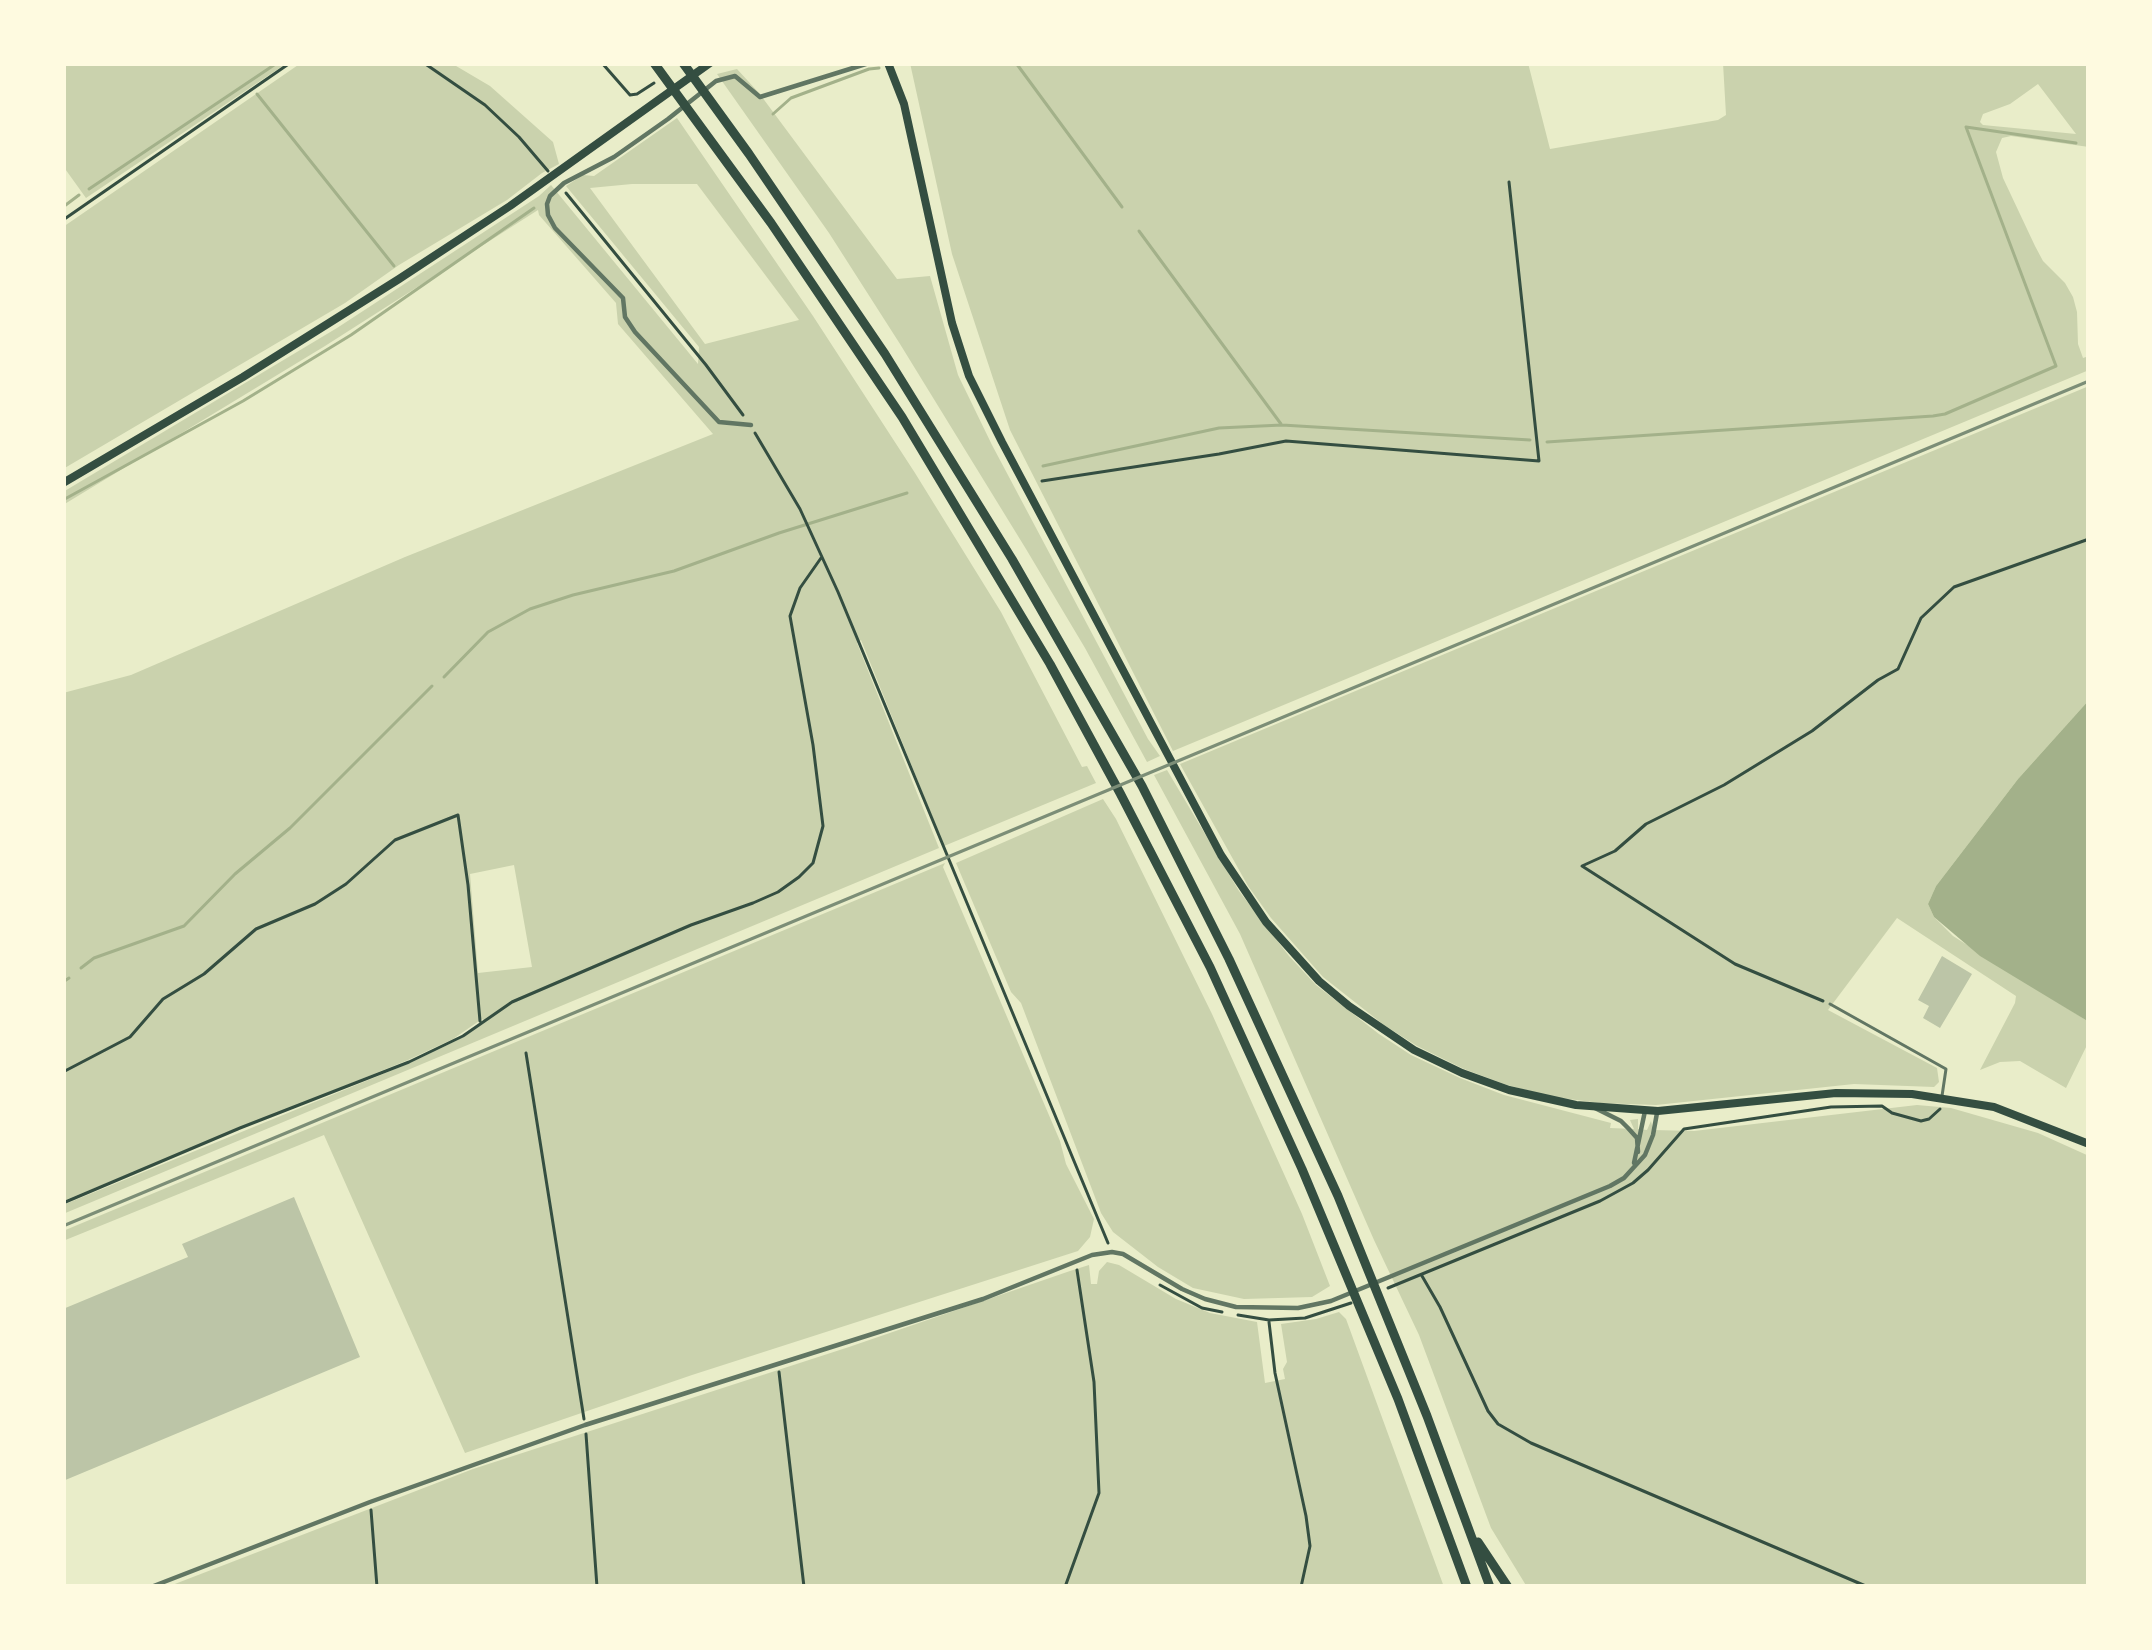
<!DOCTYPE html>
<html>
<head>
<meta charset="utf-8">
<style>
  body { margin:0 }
  #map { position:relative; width:2152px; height:1650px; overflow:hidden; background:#e9edc9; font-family:Ubuntu,sans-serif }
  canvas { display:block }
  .frame { position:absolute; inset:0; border:66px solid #fefae0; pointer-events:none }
</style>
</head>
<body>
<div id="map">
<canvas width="2152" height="1650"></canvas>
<div class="frame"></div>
</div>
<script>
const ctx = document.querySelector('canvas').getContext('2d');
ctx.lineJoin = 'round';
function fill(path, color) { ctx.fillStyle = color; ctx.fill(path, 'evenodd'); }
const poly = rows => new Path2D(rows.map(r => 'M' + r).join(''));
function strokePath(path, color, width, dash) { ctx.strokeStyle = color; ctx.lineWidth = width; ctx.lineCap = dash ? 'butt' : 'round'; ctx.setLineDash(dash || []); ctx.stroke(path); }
const green = poly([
  [63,63,287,63,86,198,63,166],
  [301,63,451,63,490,86,553,142,559,164,542,173,507,200,399,265,345,303,63,469,63,227],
  [910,63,1528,63,1550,149,1718,120,1726,115,1723,63,2089,63,2089,147,2011,136,2002,138,1996,152,2003,178,2035,246,2043,261,2065,283,2073,297,2077,312,2078,344,2083,358,2089,356,2089,370,1173,751,1010,430,952,254],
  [2038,84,2076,134,1983,125,1980,122,1983,114,2010,104],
  [737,69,759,93,897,279,930,276,958,375,992,445,1148,739,1160,756,1147,762,1085,648,1026,549,900,344,829,233,717,74],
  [677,118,813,316,915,473,1001,612,1082,767,1087,766,1096,783,944,846,861,640,857,643,939,848,63,1214,63,1205,410,1063,464,1037,485,1021,482,1019,453,1039,408,1060,63,1201,63,693,131,675,405,557,713,434,618,324,616,303,539,215,538,210,325,346,63,505,63,492,337,328,539,196,551,185,698,364,699,347,566,186,583,175,594,176],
  [632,184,697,184,799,320,705,344,590,188],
  [514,865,532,967,478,973,470,874],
  [2089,386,2089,700,2018,779,1936,886,1928,904,1934,917,1953,936,2089,1022,2089,1041,2066,1088,2020,1061,2000,1062,1980,1070,2015,1003,2016,996,1897,918,1828,1010,1937,1068,1939,1082,1934,1087,1854,1084,1656,1105,1600,1103,1553,1097,1507,1085,1464,1069,1417,1046,1384,1025,1323,977,1271,918,1248,886,1180,764],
  [1167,770,1239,891,1289,956,1316,985,1379,1034,1411,1055,1460,1078,1504,1095,1611,1123,1610,1128,1634,1129,1630,1120,1638,1119,1638,1129,1647,1130,1651,1121,1653,1130,1694,1131,1917,1105,1951,1108,2038,1133,2089,1156,2089,1587,1527,1587,1491,1528,1419,1335,1374,1240,1240,934,1154,775],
  [1103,799,1116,819,1212,1014,1302,1214,1330,1286,1312,1297,1244,1299,1193,1288,1158,1267,1113,1232,1101,1213,1021,1003,1011,992,956,863],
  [945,863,943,867,1060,1141,1066,1164,1094,1219,1090,1237,1078,1251,692,1375,465,1453,324,1135,63,1241,63,1231],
  [1107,1262,1119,1265,1176,1299,1210,1313,1257,1322,1265,1383,1285,1379,1283,1369,1287,1362,1281,1324,1316,1319,1339,1312,1346,1319,1444,1587,167,1587,473,1469,849,1347,1070,1271,1089,1265,1091,1284,1097,1284,1099,1271]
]);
const water = poly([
  [2089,700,2089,1022,1980,956,1934,917,1928,904,1936,886,2018,779]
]);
const stream = poly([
  [1016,63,1122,207],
  [257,94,394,266],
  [773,114,791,98,869,69,879,68],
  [89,189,277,63],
  [63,207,79,195],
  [1139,231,1281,424],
  [1547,442,1933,416,1945,414,2056,366,1966,127,2076,143],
  [1043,466,1219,428,1282,425,1530,440],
  [63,500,243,401,351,335,534,208],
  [444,677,488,632,530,609,573,595,674,571,779,533,907,493],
  [81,968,94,958,184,926,235,874,290,828,432,686],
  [63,982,69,978]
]);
const building = poly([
  [1942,956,1972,974,1940,1028,1923,1018,1929,1006,1918,1000],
  [294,1197,360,1357,63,1481,63,1309,188,1257,182,1244]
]);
const path = poly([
  [424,63,485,105,519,137,548,171],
  [602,63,630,95,637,94,654,83],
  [566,193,706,365,743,415],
  [63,220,290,63],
  [755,433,800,509,838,592,1108,1243],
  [1042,481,1219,454,1286,441,1539,461,1509,182],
  [1823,1001,1735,964,1582,866,1615,851,1646,824,1724,785,1812,731,1878,680,1898,669,1921,618,1954,587,2089,539],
  [526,1053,584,1419],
  [63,1072,130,1037,163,999,204,974,256,929,315,904,346,884,395,840,458,815,468,885,480,1021],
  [63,1203,240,1128,409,1062,463,1036,512,1002,691,925,753,903,778,892,799,877,813,863,823,826,813,745,790,616,800,588,821,558],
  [1422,1276,1440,1307,1488,1411,1498,1424,1531,1443,1868,1587],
  [1160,1285,1202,1308,1222,1312],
  [1388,1288,1600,1201,1633,1183,1648,1170,1684,1129,1831,1107,1882,1106,1892,1113,1921,1121,1929,1119,1940,1109],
  [1238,1315,1269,1320,1305,1318,1351,1303],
  [1269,1322,1275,1373,1306,1516,1310,1546,1301,1587],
  [779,1372,804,1587],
  [586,1434,597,1587],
  [371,1510,377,1587],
  [1065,1587,1099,1493,1094,1382,1077,1270]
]);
const service = poly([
  [1830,1004,1946,1069,1942,1096]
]);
const minor = poly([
  [751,425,719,422,635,332,625,317,623,298,555,228,548,215,547,204,550,196,564,183,614,157,668,119,716,81,735,76,760,97,869,63],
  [1595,1108,1621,1121,1628,1128,1637,1138,1638,1152],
  [1634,1163,1645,1111],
  [151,1587,370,1502,585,1425,983,1299,1092,1255,1112,1252,1123,1254,1182,1289,1205,1299,1236,1307,1298,1308,1331,1301,1610,1186,1624,1178,1645,1155,1653,1135,1657,1113]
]);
const secondary = poly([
  [888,63,904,104,952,323,969,376,1002,442,1221,855,1266,922,1319,981,1349,1006,1414,1050,1462,1073,1509,1090,1576,1105,1658,1111,1836,1093,1912,1094,1994,1107,2089,1144]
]);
const primary = poly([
  [63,483,243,377,399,279,510,206,710,63]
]);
const motorway = poly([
  [654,63,771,223,902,417,1050,664,1120,793,1210,967,1302,1169,1398,1399,1467,1587],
  [683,63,749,154,885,354,1012,559,1142,786,1229,959,1338,1196,1427,1416,1490,1587],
  [1478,1542,1508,1587]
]);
const rail = poly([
  [63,1226,2089,381]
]);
fill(green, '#cad2ad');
fill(water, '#a3b18a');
strokePath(stream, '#a3b18a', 3);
fill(building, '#bcc5a7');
strokePath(path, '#344e41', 3);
strokePath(service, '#617663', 3);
strokePath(minor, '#617663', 4.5);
strokePath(secondary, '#344e41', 8);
strokePath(primary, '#344e41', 8);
strokePath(motorway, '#344e41', 9);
strokePath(rail, '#7c8e77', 3);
</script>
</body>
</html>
